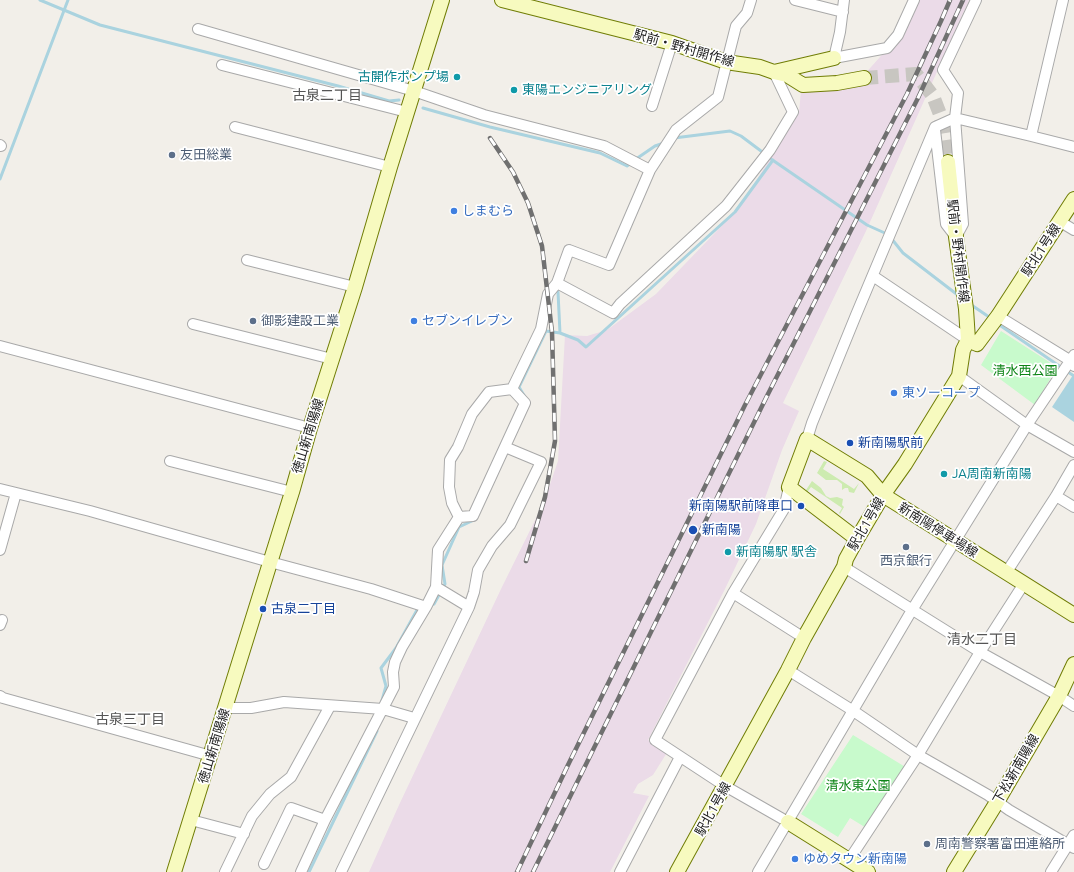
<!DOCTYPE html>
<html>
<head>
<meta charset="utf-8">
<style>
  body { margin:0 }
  canvas { display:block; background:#f2efe9 }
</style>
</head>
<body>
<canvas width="1074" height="872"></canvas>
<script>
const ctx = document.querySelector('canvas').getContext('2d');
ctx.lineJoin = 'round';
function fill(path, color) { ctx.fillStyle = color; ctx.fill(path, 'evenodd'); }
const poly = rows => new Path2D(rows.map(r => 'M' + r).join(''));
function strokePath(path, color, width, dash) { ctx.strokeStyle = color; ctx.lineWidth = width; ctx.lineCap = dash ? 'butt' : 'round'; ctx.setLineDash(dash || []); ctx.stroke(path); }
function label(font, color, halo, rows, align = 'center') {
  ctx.font = font + ' Ubuntu,"Noto Sans JP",sans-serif'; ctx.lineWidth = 3.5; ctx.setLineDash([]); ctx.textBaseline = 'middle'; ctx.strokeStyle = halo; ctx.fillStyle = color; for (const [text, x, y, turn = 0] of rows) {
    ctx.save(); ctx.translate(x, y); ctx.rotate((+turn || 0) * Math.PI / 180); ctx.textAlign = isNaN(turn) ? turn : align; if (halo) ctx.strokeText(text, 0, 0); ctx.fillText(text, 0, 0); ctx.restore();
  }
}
const industrial = poly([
  [918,0,969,0,866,231,783,403,799,411,782,450,756,524,724,591,648,740,668,751,653,775,638,784,633,793,649,796,610,872,369,872,399,805,501,589,544,502,558,461,565,335,587,336,607,330,656,294,738,209,799,113,801,90,855,85,904,30]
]);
const grass = poly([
  [824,461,827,462,823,469,854,489,859,483,854,493,849,492,848,488,845,488,842,490,842,484,837,480,826,480,817,473],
  [812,481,821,488,826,496,830,498,837,497,843,499,842,505,844,507,840,514,839,513,842,508,811,487,806,494,804,493]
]);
const park = poly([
  [1001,331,1057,367,1035,405,981,365],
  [853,735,907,768,868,829,850,818,838,837,801,814]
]);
const water = poly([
  [1073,375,1074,376,1074,422,1052,407]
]);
const stream = poly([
  [40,0,100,25,338,86,389,101,399,100],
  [423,108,490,127,600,153,627,166,631,163],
  [674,138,730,131,741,136,765,154],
  [636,159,655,146,664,143],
  [771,159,867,225,887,234],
  [0,179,68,0],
  [891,238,903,253,959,296],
  [558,292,560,333],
  [970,304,992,319],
  [998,324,1074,376],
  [525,397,519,387,546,331,560,333,578,340,586,347,735,212,773,160],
  [430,605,434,604,445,584,442,565,459,527,474,520],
  [381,704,386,686,381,668,396,648,417,610,421,609],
  [309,872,377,731]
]);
const secondaryTunnel = poly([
  [864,78,916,74,933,96,941,117,948,162]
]);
const street = poly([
  [795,0,843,12],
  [844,0,840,32,834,58,887,48,898,35,914,0],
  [198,29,414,91,484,115,604,146,650,170],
  [222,65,407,112],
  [652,106,672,43],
  [235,127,390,167],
  [935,130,946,224,956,237,963,224,955,118,958,93,943,70,976,0],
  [1031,136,1063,0],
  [0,145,1,146],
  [1059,221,1074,230],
  [247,260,355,287],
  [873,276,968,340],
  [557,283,613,313,620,304,726,206,770,150,793,112,774,72],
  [998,316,1071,361,1074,366],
  [193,324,332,359],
  [0,346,310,428],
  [959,376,1027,425,1074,452],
  [807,439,812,423,856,315,935,127,955,118,1031,136,1074,147],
  [170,461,292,492],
  [0,489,90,511,270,562,371,589,426,607],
  [1056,496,1074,507],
  [459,517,452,503,449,487,450,460,458,447,472,414,489,392,512,389,541,329,548,294,557,283,569,250,609,265,650,170,676,130,718,97,736,26,747,13,751,0],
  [459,517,473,516,525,403,512,389],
  [0,550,16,493],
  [844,567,980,652,1059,696,1074,706],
  [1006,573,1056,496,1074,465],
  [436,587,469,607],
  [733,593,804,638],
  [0,625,2,620],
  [788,670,852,710,918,755,988,795,1009,810,1074,848],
  [0,696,3,698,211,756],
  [226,708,251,708,284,702,383,709,414,718],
  [191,820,244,834],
  [788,822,725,786,655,740,733,593,784,509,789,487],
  [849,860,918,755,980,652,1023,585],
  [264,864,291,808,325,820],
  [225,872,252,816,270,794,291,777,330,706],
  [301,872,325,820,394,687,393,672,395,662,402,647,426,607,436,587,438,550,459,517],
  [341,872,469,607,474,592,478,570,492,546,510,525,541,462,505,447],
  [620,872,680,757],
  [758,872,912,610,1027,425,1074,355],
  [1051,872,1074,835]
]);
const secondary = poly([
  [502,0,672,43,726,62,760,67,774,72,787,75,803,85,837,83,864,78],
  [774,72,834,58],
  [968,340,977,344,998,316,1074,199],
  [857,539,789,487,807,439,867,476,883,495,1074,615],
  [788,822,868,872],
  [174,872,292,492,310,428,355,287,390,167,442,0],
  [677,872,788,670,804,638,844,567,846,559,857,539,883,495,905,464,959,376,963,350,968,340,966,309,956,237,948,162],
  [954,872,997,802,1059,696,1074,664]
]);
const rail = poly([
  [490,138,513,172,528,203,542,246,552,332,555,441,545,497,526,561],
  [517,872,568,765,745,405,907,94,941,21,950,0],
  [533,872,767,396,918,98,963,0]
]);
const markers = [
  [457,77,4,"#0f9aa8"],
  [514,90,4,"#0f9aa8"],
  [172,155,4,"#5c6f8a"],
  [454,211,4,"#3f7fe0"],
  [253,321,4,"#5c6f8a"],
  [414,321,4,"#3f7fe0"],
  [894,393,4,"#3f7fe0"],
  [850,443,4,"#1a4fb4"],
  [944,474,4,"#0f9aa8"],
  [801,506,4,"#1a4fb4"],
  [693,530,5,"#1a4fb4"],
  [906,547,4,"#5c6f8a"],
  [728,552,4,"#0f9aa8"],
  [263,609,4,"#1a4fb4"],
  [927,844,4,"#5c6f8a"],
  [795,859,4,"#3f7fe0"]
];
const streetNames = [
  ["駅前・野村開作線",684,48,16],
  ["駅北1号線",1041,250,-57],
  ["駅前・野村開作線",958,251,83],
  ["徳山新南陽線",308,436,-73],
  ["駅北1号線",866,524,-60],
  ["新南陽停車場線",938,530,32],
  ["徳山新南陽線",214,746,-73],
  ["下松新南陽線",1016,769,-60],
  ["駅北1号線",713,809,-61]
];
const cultureNames = [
  ["古開作ポンプ場",449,77,"right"],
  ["東陽エンジニアリング",522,90],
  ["JA周南新南陽",952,474],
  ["新南陽駅 駅舎",736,552]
];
const serviceNames = [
  ["友田総業",180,155],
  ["御影建設工業",261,321],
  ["西京銀行",906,561,"center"],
  ["周南警察署富田連絡所",935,844]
];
const shopNames = [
  ["しまむら",462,211],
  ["セブンイレブン",422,321],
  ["東ソーコープ",902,393],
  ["ゆめタウン新南陽",803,859]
];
const parkNames = [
  ["清水西公園",1025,371],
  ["清水東公園",858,786]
];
const transitNames = [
  ["新南陽駅前",858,443],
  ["新南陽駅前降車口",793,506,"right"],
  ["新南陽",702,530],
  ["古泉二丁目",271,609]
];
const neighbourhoodNames = [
  ["古泉二丁目",327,95],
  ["清水二丁目",982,639],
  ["古泉三丁目",130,719]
];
fill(industrial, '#ebdbe8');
fill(grass, '#cdebb0');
fill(park, '#c8facc');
fill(water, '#aad3df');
strokePath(stream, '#aad3df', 3);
strokePath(secondaryTunnel, '#c8c6c1', 14, [14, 7]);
strokePath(street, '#a9a9a9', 12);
strokePath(secondary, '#707d05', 16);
strokePath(street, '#fff', 10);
strokePath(secondary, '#f7fabf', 14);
strokePath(rail, '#707070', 4.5);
strokePath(rail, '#fff', 3, [9]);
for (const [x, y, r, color] of markers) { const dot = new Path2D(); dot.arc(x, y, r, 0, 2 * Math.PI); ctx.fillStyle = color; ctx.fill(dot); strokePath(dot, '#fff', 1.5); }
label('13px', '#222', '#fff', streetNames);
label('13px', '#0d838f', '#fff', cultureNames, 'left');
label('13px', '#4e5e75', '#fff', serviceNames, 'left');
label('13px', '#366cbe', '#fff', shopNames, 'left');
label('13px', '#0c8416', '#fff', parkNames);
label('13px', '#164399', '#fff', transitNames, 'left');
label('14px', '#555', '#fff', neighbourhoodNames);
</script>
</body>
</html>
